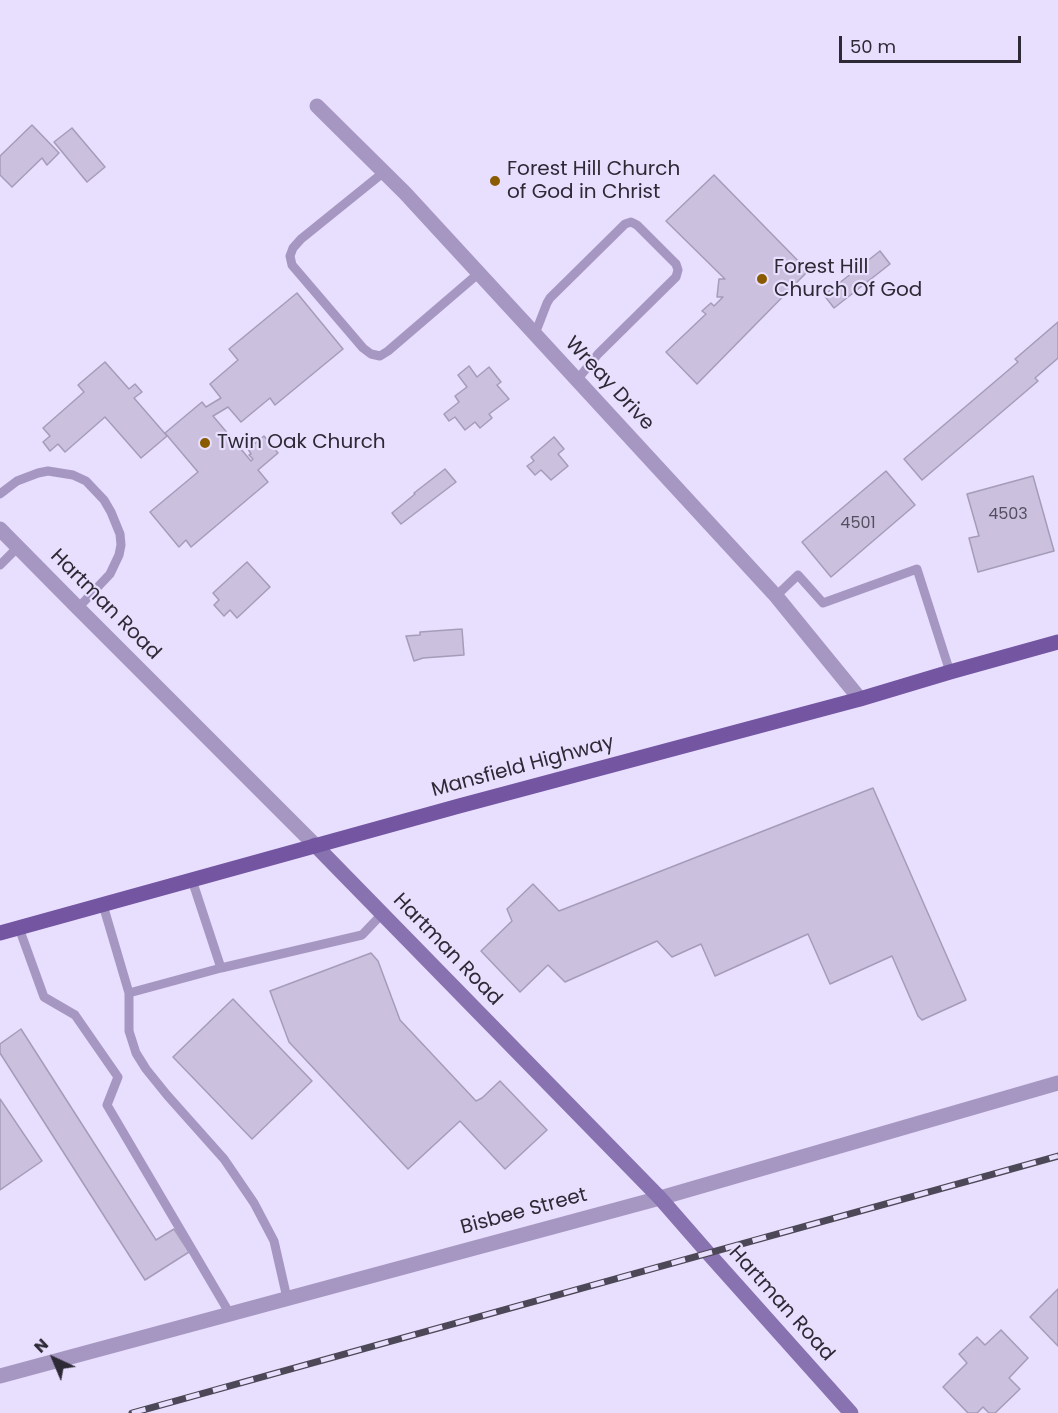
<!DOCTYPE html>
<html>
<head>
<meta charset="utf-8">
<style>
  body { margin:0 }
  #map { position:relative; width:1058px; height:1413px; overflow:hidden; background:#e8defd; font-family:Poppins,sans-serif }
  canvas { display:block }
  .north { position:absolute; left:24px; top:1329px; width:60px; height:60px; -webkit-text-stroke:4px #e8defd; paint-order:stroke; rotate:316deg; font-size:16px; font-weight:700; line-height:24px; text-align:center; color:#2d2935 }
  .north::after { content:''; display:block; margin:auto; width:21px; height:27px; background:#2d2935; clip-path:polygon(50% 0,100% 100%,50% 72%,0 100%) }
  .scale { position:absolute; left:839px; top:36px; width:182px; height:27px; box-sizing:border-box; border:3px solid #2d2935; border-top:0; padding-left:8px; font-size:18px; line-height:21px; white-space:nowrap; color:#2d2935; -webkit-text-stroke:4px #e8defd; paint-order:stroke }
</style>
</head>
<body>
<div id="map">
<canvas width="1058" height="1413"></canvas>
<div class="north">N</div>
<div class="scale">50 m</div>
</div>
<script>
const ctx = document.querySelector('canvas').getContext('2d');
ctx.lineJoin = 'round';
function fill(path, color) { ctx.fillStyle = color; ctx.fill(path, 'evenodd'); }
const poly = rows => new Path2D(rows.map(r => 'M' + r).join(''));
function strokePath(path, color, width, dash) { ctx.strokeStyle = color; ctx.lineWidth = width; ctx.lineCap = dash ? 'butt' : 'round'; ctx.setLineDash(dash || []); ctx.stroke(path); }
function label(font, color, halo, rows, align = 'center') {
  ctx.font = font + ' Poppins,sans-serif'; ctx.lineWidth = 4.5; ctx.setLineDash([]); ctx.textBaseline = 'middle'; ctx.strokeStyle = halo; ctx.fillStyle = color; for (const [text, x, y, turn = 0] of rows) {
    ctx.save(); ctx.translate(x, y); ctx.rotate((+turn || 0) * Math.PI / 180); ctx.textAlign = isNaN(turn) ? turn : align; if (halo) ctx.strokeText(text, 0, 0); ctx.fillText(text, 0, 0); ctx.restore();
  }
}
const building = poly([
  [32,125,59,153,47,165,42,158,12,187,0,175,0,156,32,125],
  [72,128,105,167,87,182,54,142,72,128],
  [714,175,808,271,697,384,666,352,706,314,702,311,711,303,714,306,723,297,717,297,719,279,725,279,666,221,714,175],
  [880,251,890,264,834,308,824,295,880,251],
  [297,293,343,349,275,405,270,398,241,422,228,407,213,416,251,461,253,459,249,455,251,454,248,449,264,436,278,453,258,470,268,482,191,547,186,540,179,547,150,512,198,472,165,433,202,402,206,407,221,398,210,384,238,360,229,349,297,293],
  [1058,322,1058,358,1035,378,1038,381,922,480,904,459,1018,362,1015,359,1058,322],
  [105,362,129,389,135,384,142,392,134,398,167,436,141,458,105,417,65,452,58,444,50,451,43,442,50,436,43,428,84,392,78,385,105,362],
  [469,366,477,377,489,367,501,382,497,385,509,399,489,414,492,418,480,428,475,422,465,430,455,417,449,421,444,414,459,402,455,396,467,387,458,375,469,366],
  [554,437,564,449,558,454,568,466,551,480,541,470,535,475,527,466,534,461,531,457,554,437],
  [445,469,456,482,401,524,392,513,415,494,414,493,445,469],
  [886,471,915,505,831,577,802,542,886,471],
  [1033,476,1054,551,978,572,969,538,979,536,967,494,1033,476],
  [247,562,270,587,237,618,230,610,224,616,214,605,219,600,213,593,247,562],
  [462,629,464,655,423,658,414,661,406,636,420,635,420,632,462,629],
  [873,788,966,1000,922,1020,918,1016,892,956,830,984,808,934,715,976,701,944,672,957,657,941,565,982,548,965,520,992,481,951,512,921,507,909,533,884,559,911,873,788],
  [371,953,378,961,400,1020,476,1101,482,1098,500,1081,547,1130,505,1169,460,1121,408,1169,289,1042,270,991,371,953],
  [233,999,312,1081,252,1139,173,1057,233,999],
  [21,1029,156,1240,174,1229,189,1252,145,1280,0,1053,0,1044,21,1029],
  [0,1099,42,1161,0,1190,0,1099],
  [1058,1289,1058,1346,1030,1317,1058,1289],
  [1001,1330,1028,1358,1009,1378,1020,1389,995,1413,989,1413,983,1407,977,1413,968,1413,943,1387,967,1363,959,1354,977,1337,985,1345,1001,1330]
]);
const lane = poly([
  [384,172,301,239,293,248,290,256,292,265,363,348,371,354,380,356,388,351,479,273],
  [535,334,547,303,550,298,625,224,631,222,637,225,676,264,678,270,676,277,598,354,577,380],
  [0,494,17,481,38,473,48,471,73,475,86,481,104,500,111,512,120,534,121,545,119,555,110,574,78,608],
  [0,565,18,547],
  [776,596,798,575,823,603,917,569,950,672],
  [192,880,221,968,362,935,382,914],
  [103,905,129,993,221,968],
  [19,928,44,997,75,1015,118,1077,107,1105,230,1314],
  [129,993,129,1031,136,1053,146,1069,167,1095,224,1159,254,1203,274,1241,287,1298]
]);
const street = poly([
  [317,106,405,193,776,596,860,699],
  [0,529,78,608,315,845],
  [0,1376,660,1198,1058,1083]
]);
const secondary = poly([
  [315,845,660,1198,708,1253,851,1413]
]);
const primary = poly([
  [0,933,459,806,860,699,950,672,1058,642]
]);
const rail = poly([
  [132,1413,1058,1156]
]);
const markers = [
  [495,181,6,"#8a5a01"],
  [762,279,6,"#8a5a01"],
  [205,443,6,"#8a5a01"]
];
const numberNames = [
  ["4503",1008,515],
  ["4501",858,524]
];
const poiNames = [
  ["Forest Hill Church",507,170],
  ["of God in Christ",507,193],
  ["Forest Hill",774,268],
  ["Church Of God",774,291],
  ["Twin Oak Church",217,443]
];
const streetNames = [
  ["Wreay Drive",609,384,47],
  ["Hartman Road",105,605,45],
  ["Mansfield Highway",523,767,-15],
  ["Hartman Road",447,950,46],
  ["Bisbee Street",524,1212,-15],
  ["Hartman Road",781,1304,48]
];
fill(building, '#cbc1df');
strokePath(building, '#a59cb9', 1.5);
strokePath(lane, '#a697c2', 9);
strokePath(street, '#a697c2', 15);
strokePath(secondary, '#8872b0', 15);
strokePath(primary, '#7355a2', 15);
strokePath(rail, '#4d4857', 7);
strokePath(rail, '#e8defd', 4.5, [14]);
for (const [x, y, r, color] of markers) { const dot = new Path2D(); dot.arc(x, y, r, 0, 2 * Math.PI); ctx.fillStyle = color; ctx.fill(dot); strokePath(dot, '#e8defd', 2); }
label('16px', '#544f60', null, numberNames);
label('20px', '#2d2935', '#e8defd', poiNames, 'left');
label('20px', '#2d2935', '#e8defd', streetNames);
</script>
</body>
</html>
